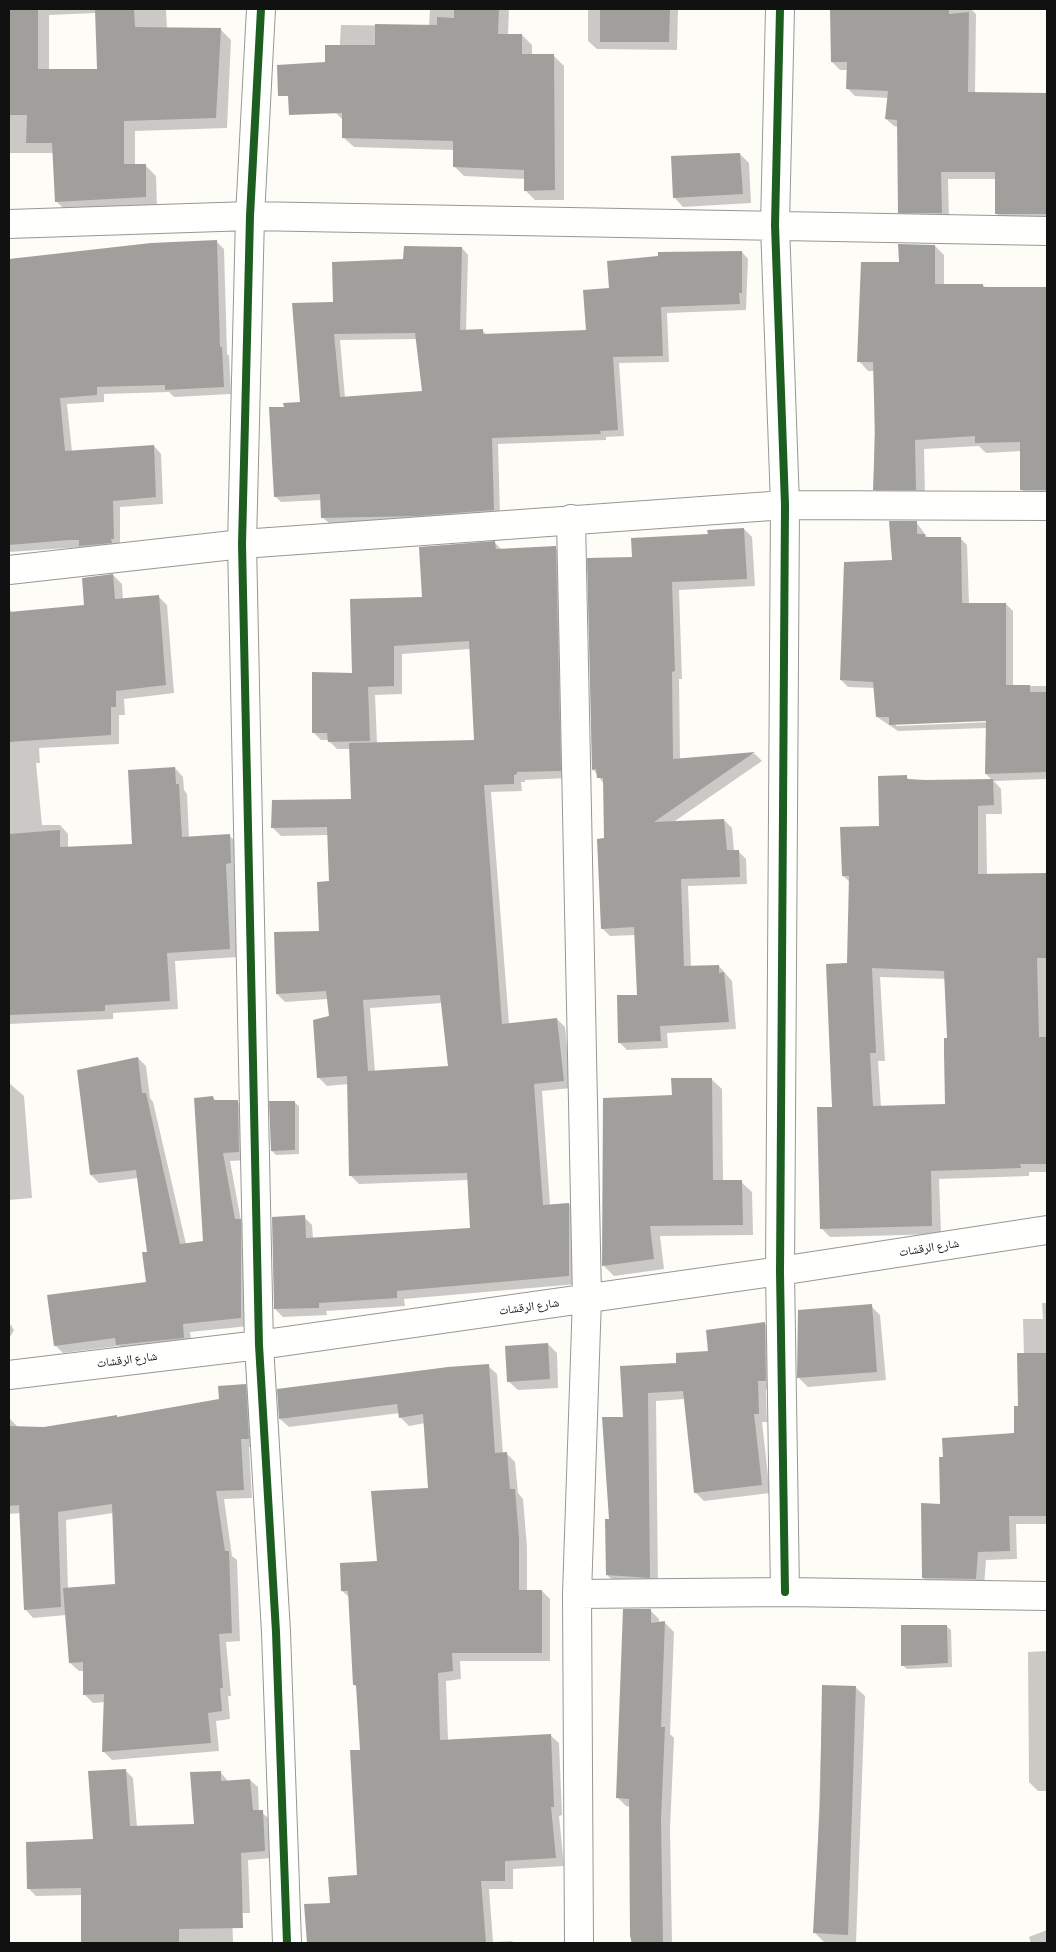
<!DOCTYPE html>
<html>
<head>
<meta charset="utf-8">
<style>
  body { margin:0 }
  #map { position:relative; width:1056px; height:1952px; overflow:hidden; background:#fdfcf7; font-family:Literata,serif }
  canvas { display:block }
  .frame { position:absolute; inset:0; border:10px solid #111; pointer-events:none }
</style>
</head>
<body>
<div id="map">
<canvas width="1056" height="1952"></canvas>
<div class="frame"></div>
</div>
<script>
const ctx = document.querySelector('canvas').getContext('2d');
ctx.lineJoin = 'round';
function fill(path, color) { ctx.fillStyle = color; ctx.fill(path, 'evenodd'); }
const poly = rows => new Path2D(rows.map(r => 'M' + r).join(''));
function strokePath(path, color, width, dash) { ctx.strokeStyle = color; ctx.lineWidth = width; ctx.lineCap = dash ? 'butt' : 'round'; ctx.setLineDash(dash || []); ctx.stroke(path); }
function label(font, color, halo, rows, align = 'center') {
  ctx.font = font + ' Literata,"Noto Naskh Arabic",serif'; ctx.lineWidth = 5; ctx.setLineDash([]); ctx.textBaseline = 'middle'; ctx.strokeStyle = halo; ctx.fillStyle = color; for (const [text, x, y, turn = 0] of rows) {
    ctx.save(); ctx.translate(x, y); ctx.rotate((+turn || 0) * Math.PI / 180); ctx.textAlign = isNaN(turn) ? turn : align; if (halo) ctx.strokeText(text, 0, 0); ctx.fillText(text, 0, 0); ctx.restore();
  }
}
const shadow = poly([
  [9,9,166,9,167,28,220,29,231,40,227,128,135,131,135,165,145,165,156,176,157,207,67,212,56,201,53,153,9,153],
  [96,13,98,71,49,70,49,15],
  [430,9,509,9,508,35,522,35,532,45,532,55,554,56,564,66,564,200,535,200,525,190,525,179,464,176,454,166,454,150,354,147,344,138,344,121,336,113,341,25,429,26],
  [588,9,678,9,677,50,597,49,588,41],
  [884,9,971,9,976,14,975,93,1047,95,1047,221,1005,222,997,214,996,179,948,179,949,221,907,220,899,212,898,127,894,126,886,119,888,98,855,96,847,88,848,70,840,70,832,62,831,11],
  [740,154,749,163,751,203,683,207,674,197],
  [217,242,224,249,227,354,229,356,231,394,174,397,169,392,104,394,104,402,67,404,72,452,154,446,161,454,163,504,120,507,120,546,88,553,82,547,9,552,9,260,152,244],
  [935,246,944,255,944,285,983,285,986,288,1047,288,1047,500,1031,499,1022,490,1021,451,986,453,979,446,924,449,925,499,884,499,874,489,875,371,868,371,859,361,900,263],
  [462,248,468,255,466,331,482,330,487,335,587,331,611,289,742,252,748,259,746,310,667,313,669,362,619,363,624,436,606,437,606,440,498,444,500,516,425,522,329,523,322,517,322,500,281,502,275,496,285,408,302,403,334,303,404,261],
  [417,339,424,392,345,398,340,340],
  [916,522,928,538,960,538,967,545,969,604,1006,604,1013,611,1013,686,1047,686,1047,779,994,781,1001,789,1002,814,986,814,987,875,1047,875,1047,1172,1029,1172,1029,1176,939,1179,941,1234,830,1237,821,1228,848,964,850,882,843,876,881,827,906,777,910,780,992,780,986,774,987,728,898,731,877,717,875,688,848,687,841,680,893,561],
  [992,720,992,722,896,726,896,723],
  [880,977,946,979,948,1039,946,1105,881,1107,878,1061,885,1061],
  [744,529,752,537,755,586,679,590,682,679,679,679,680,759,755,754,762,761,672,823,724,820,732,828,734,851,738,851,746,859,747,884,688,886,691,967,719,966,726,974,732,981,736,1029,667,1033,668,1048,627,1050,619,1042,638,996,636,935,610,936,603,929,605,840,604,784,593,769,633,558,709,535],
  [495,543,502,550,555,548,564,556,568,778,525,780,525,782,521,782,522,791,491,792,509,1024,557,1019,565,1027,571,1088,542,1091,550,1205,569,1204,577,1212,577,1284,404,1299,405,1306,326,1311,327,1315,283,1317,275,1309,304,1217,312,1225,313,1239,472,1229,469,1180,359,1184,351,1176,349,1084,327,1086,319,1078,331,1017,328,999,285,1002,277,994,321,932,331,882,328,835,281,836,273,828,353,800,351,749,337,749,328,740,321,740,313,732,353,674,423,598],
  [470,649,476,742,377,744,375,695,402,694,402,654],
  [442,1003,449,1067,375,1072,370,1008],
  [113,575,122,584,123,600,158,596,167,605,174,693,124,699,125,715,119,715,119,744,39,748,40,763,36,763,42,825,60,825,68,834,68,848,134,845,175,768,183,777,184,790,187,794,189,838,229,835,238,844,239,872,234,872,238,957,175,961,178,1009,113,1013,113,1019,9,1024,9,607,12,613,85,606],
  [138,1058,146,1066,150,1098,153,1102,186,1244,204,1242,212,1097,217,1102,238,1102,246,1110,247,1160,230,1161,241,1221,248,1229,249,1326,190,1332,192,1346,125,1353,119,1346,63,1353,55,1345,147,1283,148,1253,138,1178,99,1183,91,1175],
  [711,1079,722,1089,723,1181,741,1182,752,1192,753,1235,660,1236,664,1269,614,1276,603,1265,673,1097],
  [9,1083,24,1096,32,1198,9,1200],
  [294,1102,299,1106,299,1154,276,1155,272,1151],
  [1042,1303,1047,1303,1047,1524,1016,1524,1017,1559,986,1560,984,1587,932,1586,923,1578,941,1505,1015,1434,1024,1354,1023,1319,1043,1319],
  [871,1306,880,1315,886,1380,808,1387,799,1378],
  [9,1322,14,1330,9,1339],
  [765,1324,773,1332,774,1389,766,1390,767,1422,762,1422,770,1493,704,1501,695,1492,685,1399,656,1401,658,1586,616,1583,607,1575,610,1520,624,1418,621,1367,677,1364,710,1352],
  [548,1344,557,1353,558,1388,518,1390,508,1381],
  [488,1366,497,1374,503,1454,507,1454,515,1462,518,1493,523,1499,527,1547,527,1591,542,1591,550,1599,550,1661,460,1661,461,1679,446,1681,448,1741,550,1735,559,1743,562,1815,559,1816,564,1866,513,1869,513,1889,489,1889,493,1942,512,1941,514,1943,359,1943,358,1876,362,1751,357,1688,354,1684,350,1598,342,1591,378,1562,430,1489,425,1423,409,1426,400,1417,400,1413,289,1427,280,1419],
  [245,1385,254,1394,257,1447,249,1447,252,1498,224,1499,232,1556,237,1560,240,1641,226,1642,231,1696,228,1696,230,1719,216,1721,219,1751,112,1760,104,1752,105,1702,93,1703,84,1694,84,1671,79,1671,70,1663,66,1615,33,1618,25,1609,20,1513,9,1514,9,1418,18,1427,44,1428,116,1416,118,1418,220,1400],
  [113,1513,116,1585,68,1589,66,1520],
  [650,1610,659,1619,659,1623,665,1623,674,1632,670,1734,674,1738,670,1829,672,1943,631,1943,631,1807,626,1806,617,1797],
  [946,1626,951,1630,952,1667,907,1669,902,1665],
  [1047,1651,1047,1791,1038,1791,1029,1782,1028,1652],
  [823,1686,855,1687,865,1696,856,1943,824,1942,815,1933],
  [125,1770,133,1778,137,1827,195,1825,220,1772,228,1781,250,1780,258,1787,259,1811,270,1819,272,1858,248,1860,250,1913,232,1913,233,1943,82,1943,82,1895,36,1896,28,1888,94,1840],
  [1047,1930,1047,1943,1031,1943,1029,1937]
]);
const building = poly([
  [9,9,38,9,38,69,97,69,95,9,134,9,135,27,221,28,216,118,124,121,124,164,146,164,146,197,55,202,52,143,26,143,27,115,9,115],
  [454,9,499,9,498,34,522,34,522,54,554,54,555,190,524,191,524,170,453,167,453,141,342,138,342,113,289,115,288,96,278,96,277,65,325,62,325,45,375,45,375,24,437,25,437,17,454,18],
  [600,9,670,9,669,42,600,42],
  [830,9,949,9,949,14,969,12,968,92,1047,93,1047,214,995,214,995,172,941,172,942,213,898,213,897,120,885,119,888,91,846,89,847,62,831,62],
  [740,153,743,194,673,198,671,156],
  [217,240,220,347,222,347,224,387,165,390,165,385,97,387,97,395,60,398,65,451,154,445,156,497,113,501,114,539,111,539,112,543,79,546,79,540,69,540,9,545,9,259,151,243],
  [898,244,935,245,935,284,983,284,983,287,1047,287,1047,490,1020,490,1020,442,975,443,975,436,915,440,916,490,873,490,875,434,873,362,857,362,861,262,899,262],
  [404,246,462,247,460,330,483,329,483,334,586,330,583,290,609,288,607,261,658,256,658,252,742,251,742,293,739,293,740,304,661,307,663,356,613,357,618,430,600,431,601,434,492,438,494,510,417,516,321,518,320,494,274,497,269,407,284,407,283,403,300,402,292,303,333,302,332,262,403,259],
  [415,333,422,391,340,397,334,334],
  [889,521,917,521,917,534,925,534,925,537,961,537,962,603,1006,603,1006,685,1030,685,1030,692,1047,692,1047,772,985,774,986,721,889,725,889,717,876,717,873,682,840,680,844,562,892,560],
  [744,528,747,579,672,582,675,671,672,672,673,759,755,752,654,822,724,819,727,850,739,850,740,877,681,879,684,966,719,965,719,973,724,972,729,1022,660,1026,661,1041,618,1043,617,995,637,995,634,927,601,929,597,839,604,838,603,778,597,778,596,769,592,770,587,558,632,557,631,538,708,534,707,530],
  [495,541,496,549,556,546,561,771,517,772,517,774,514,775,514,784,484,785,502,1024,557,1018,564,1081,534,1084,543,1205,569,1203,569,1276,397,1291,397,1298,319,1303,319,1308,274,1309,272,1217,305,1215,306,1238,470,1228,467,1173,349,1176,347,1076,317,1078,313,1020,329,1016,326,991,276,994,274,932,319,931,317,882,329,881,327,827,271,828,272,800,351,799,349,743,474,740,469,641,394,646,394,686,368,687,370,741,328,742,327,733,312,733,312,672,352,673,350,599,422,597,419,547],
  [440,995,448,1066,368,1071,363,1000],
  [113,574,115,599,159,595,166,685,116,691,116,707,111,707,111,735,9,742,9,612,84,605,82,578],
  [175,767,176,784,179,784,182,837,230,834,231,863,226,864,230,949,167,953,170,1001,105,1005,105,1011,9,1015,9,834,60,830,60,847,132,844,128,770],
  [907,775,907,779,926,780,993,779,994,805,978,806,978,874,1047,873,1047,958,1037,958,1039,1037,1047,1037,1047,1164,1020,1164,1021,1168,931,1171,932,1226,820,1229,817,1107,832,1107,826,964,847,963,849,876,842,876,840,827,879,826,878,776],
  [872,968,944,971,947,1038,944,1038,944,1053,945,1104,873,1106,870,1053,876,1053],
  [138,1057,142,1093,146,1093,180,1244,203,1241,194,1098,213,1096,214,1100,238,1100,239,1152,223,1153,235,1219,241,1219,241,1318,183,1324,184,1338,116,1345,115,1338,54,1346,47,1295,146,1282,142,1252,147,1252,136,1170,90,1175,77,1070],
  [671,1078,712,1078,713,1180,742,1180,743,1225,650,1226,654,1259,602,1266,603,1098,672,1095],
  [269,1101,295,1101,295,1150,271,1151],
  [872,1304,877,1372,797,1378,798,1310],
  [765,1322,766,1381,758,1381,759,1414,754,1414,762,1485,694,1493,683,1391,648,1393,650,1578,606,1575,605,1519,609,1519,602,1417,623,1417,620,1366,676,1363,676,1353,708,1351,706,1330],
  [548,1343,550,1379,507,1382,505,1346],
  [1017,1353,1047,1353,1047,1516,1009,1516,1010,1551,978,1552,976,1579,922,1578,921,1503,940,1504,939,1457,943,1457,942,1438,1014,1433,1014,1406,1018,1406],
  [489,1364,495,1453,507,1452,510,1489,515,1489,519,1538,519,1590,542,1590,542,1653,452,1653,453,1671,438,1673,440,1740,551,1734,554,1807,551,1807,556,1858,505,1861,505,1881,481,1881,486,1943,307,1943,304,1904,330,1903,328,1877,357,1875,350,1750,360,1750,356,1685,353,1685,348,1591,341,1591,340,1563,377,1561,371,1491,428,1488,423,1414,399,1418,397,1404,279,1419,277,1389,448,1367],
  [246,1384,249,1439,241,1439,244,1490,216,1491,225,1551,229,1551,232,1633,219,1634,223,1688,220,1688,222,1711,208,1713,211,1743,102,1752,104,1694,83,1695,83,1662,69,1663,63,1588,115,1584,112,1504,58,1512,61,1607,24,1610,19,1505,9,1506,9,1426,44,1427,117,1415,117,1417,219,1399,218,1386],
  [623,1609,651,1609,651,1623,665,1621,661,1727,665,1727,661,1819,663,1943,632,1943,630,1936,629,1799,616,1798],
  [901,1625,947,1625,948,1663,901,1666],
  [822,1685,856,1686,848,1935,813,1933,820,1803],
  [126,1769,130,1826,194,1824,190,1772,221,1771,221,1781,250,1779,253,1810,263,1810,265,1851,241,1853,243,1928,179,1929,179,1943,81,1943,81,1888,27,1889,26,1842,93,1839,88,1771]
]);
const minor = poly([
  [261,9,250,216,242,544,259,1345,276,1632,287,1943],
  [780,9,775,225,785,505,780,1271,785,1592],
  [9,224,250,216,1047,231],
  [571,519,587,1298,577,1594,579,1943],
  [9,570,242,544,785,505,1047,506],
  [9,1375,259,1345,780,1271,1047,1230],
  [577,1594,785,1592,1047,1596]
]);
const cycleway = poly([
  [261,9,250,216,242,544,259,1345,276,1632,287,1943],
  [780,9,775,225,785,505,780,1271,785,1592]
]);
const streetNames = [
  ["شارع الرقشات",929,1248,-9],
  ["شارع الرقشات",529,1307,-8],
  ["شارع الرقشات",127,1360,-7]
];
fill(shadow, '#0003');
fill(building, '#a19f9c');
strokePath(minor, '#979795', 30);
strokePath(minor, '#fffffe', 28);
strokePath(cycleway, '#1b5e20', 8);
label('12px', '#111', '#fff', streetNames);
</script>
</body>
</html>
